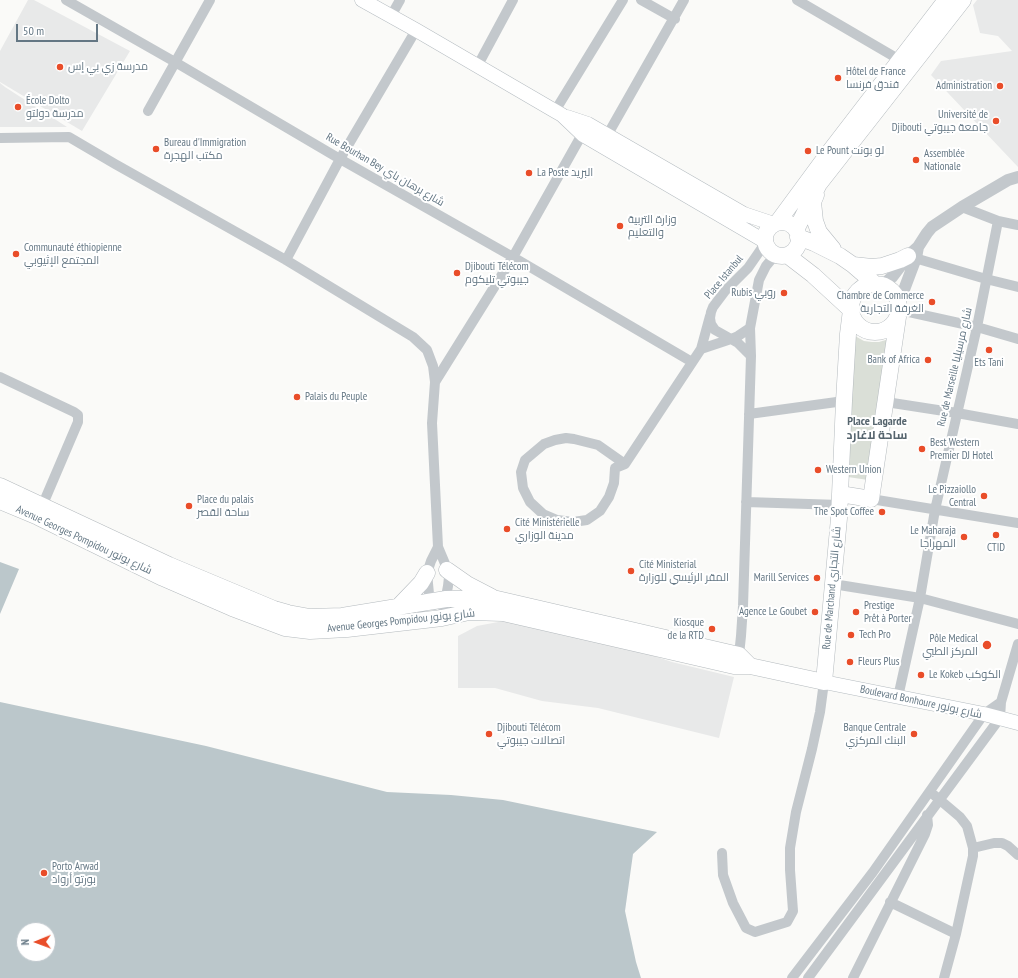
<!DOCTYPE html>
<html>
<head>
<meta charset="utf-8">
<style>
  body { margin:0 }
  #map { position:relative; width:1018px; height:978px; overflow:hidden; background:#fafaf8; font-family:"PT Sans Narrow",sans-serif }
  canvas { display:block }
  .north { position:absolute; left:16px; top:922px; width:40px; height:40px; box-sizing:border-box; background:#fff; border:1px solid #c1c9ce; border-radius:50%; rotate:269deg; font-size:11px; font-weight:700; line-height:16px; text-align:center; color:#647784 }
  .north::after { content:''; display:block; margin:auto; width:14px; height:18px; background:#e94d29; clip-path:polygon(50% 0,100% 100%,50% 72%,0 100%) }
  .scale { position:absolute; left:16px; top:24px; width:82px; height:18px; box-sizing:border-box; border:2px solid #647784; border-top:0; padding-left:5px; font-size:12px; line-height:14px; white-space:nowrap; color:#647784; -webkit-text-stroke:3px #fff; paint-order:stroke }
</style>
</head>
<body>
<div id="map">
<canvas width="1018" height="978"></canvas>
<div class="north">N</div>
<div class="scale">50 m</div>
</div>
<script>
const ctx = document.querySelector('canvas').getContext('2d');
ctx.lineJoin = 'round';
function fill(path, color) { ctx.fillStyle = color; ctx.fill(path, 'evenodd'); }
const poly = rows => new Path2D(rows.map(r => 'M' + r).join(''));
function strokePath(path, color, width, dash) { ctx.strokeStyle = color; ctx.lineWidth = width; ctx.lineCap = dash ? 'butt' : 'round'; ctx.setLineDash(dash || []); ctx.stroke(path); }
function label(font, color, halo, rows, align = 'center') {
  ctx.font = font + ' "PT Sans Narrow",Cairo,sans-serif'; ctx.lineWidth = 4; ctx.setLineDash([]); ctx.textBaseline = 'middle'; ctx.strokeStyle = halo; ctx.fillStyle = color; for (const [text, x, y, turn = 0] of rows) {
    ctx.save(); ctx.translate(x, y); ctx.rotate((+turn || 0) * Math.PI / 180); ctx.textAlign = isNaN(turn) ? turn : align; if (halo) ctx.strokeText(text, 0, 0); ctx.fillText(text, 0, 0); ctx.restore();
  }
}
const built = poly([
  [28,0,34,0,130,51,82,131,0,82,0,51],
  [977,0,1018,0,1018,167,931,75,941,61,1012,51,998,36,980,33,973,5],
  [0,83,5,87,67,127,0,127],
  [514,619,618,644,672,662,734,677,719,738,598,708,542,701,495,688,458,688,458,636,477,626]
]);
const green = poly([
  [855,336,864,341,872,342,879,342,889,339,868,480,848,477]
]);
const water = poly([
  [0,562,19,569,0,614],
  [0,702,206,746,387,792,451,795,503,800,657,832,633,854,625,911,636,962,641,978,0,978],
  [24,930,48,930,48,954,24,954]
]);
const minor = poly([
  [66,0,175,62,340,159,513,257,692,362],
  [641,0,675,19],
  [797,0,905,63],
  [391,16,400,0],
  [478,65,513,0],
  [148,111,210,0],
  [555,111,623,0],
  [0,138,69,137,115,164,286,260,413,337,427,350,433,366,435,382,432,423,438,547,446,566,449,577,448,586,442,618],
  [604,141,684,0],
  [962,207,998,221,1018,225],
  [766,242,748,268,725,291,713,307,711,312,710,318,711,324,715,330,731,339,738,336,750,328,759,280,766,266,776,254],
  [908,256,986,279,1018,287],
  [286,260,340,159,416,30],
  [900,310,977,327,1018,339],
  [710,316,701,349,731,339,738,343,751,356,750,328],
  [0,377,74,412,78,415,78,422,40,511],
  [435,382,513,257,585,129],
  [886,402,957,413,1018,424],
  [749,414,844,401],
  [625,464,598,445,574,439,566,438,555,440,544,444,525,460,521,472,523,488,530,502,543,514,557,520,573,522,587,520,600,511,609,497,614,483,615,468,625,464,701,349],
  [871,499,1018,523],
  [746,502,840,505],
  [833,584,920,598,1018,624],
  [434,605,429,594,427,573,431,561,438,547],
  [738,659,739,655,741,636,743,606,751,356],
  [898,697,920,598,935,510,977,327,998,221],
  [934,795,960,817,967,826,973,848,973,856,956,934,944,978],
  [973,848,994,843,1002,843,1008,846,1018,855],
  [722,853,723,875,733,903,746,928,755,932,787,922,793,911,790,870,790,848,796,812,812,749,820,712,824,682],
  [890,902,956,934],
  [792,978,873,872,984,714,1001,702],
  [808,978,1000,718,1001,702,1018,644],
  [853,978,925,834,928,825,927,815]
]);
const tertiary = poly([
  [883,285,892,277,908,256,918,247,927,233,932,227,962,207,1008,180,1018,177],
  [899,303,916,258,918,247]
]);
const secondary = poly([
  [362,0,416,30,555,111,562,115,583,135,766,242],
  [567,117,588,124,744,214,774,224],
  [824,682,984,714,1018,723]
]);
const primary = poly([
  [816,195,813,202,815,221,819,232,833,249],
  '765 239a17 17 0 1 1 34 0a17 17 0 1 1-34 0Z',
  [777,223,830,151,946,0],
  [796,230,819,184,963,0],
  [798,237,814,243,840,256,853,265,875,284],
  [853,265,872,267,882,266,900,260,908,256],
  '851 308a24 24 0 1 1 48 0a24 24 0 1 1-48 0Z',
  [0,486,169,565,274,609,288,613,310,617,342,616,446,599,493,598,739,655,750,666],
  [840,494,871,499,898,317],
  [0,501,38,517,163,578,232,608,285,628,310,631,347,629,442,618,469,612,503,613,734,666,750,666,824,682,839,518,844,401,848,334,851,310,813,275,787,255],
  [447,570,467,584,492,597],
  [398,607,421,583,427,573]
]);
const markers = [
  [60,67,4,"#e94d29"],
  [838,78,4,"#e94d29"],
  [1000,86,4,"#e94d29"],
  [18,107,4,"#e94d29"],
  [996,121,4,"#e94d29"],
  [156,149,4,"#e94d29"],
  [808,151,4,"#e94d29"],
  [916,160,4,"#e94d29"],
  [529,173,4,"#e94d29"],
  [620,226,4,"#e94d29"],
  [16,254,4,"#e94d29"],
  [457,273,4,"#e94d29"],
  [784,293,4,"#e94d29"],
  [932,302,4,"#e94d29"],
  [989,350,4,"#e94d29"],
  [928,360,4,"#e94d29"],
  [297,397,4,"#e94d29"],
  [922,449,4,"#e94d29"],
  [818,470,4,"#e94d29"],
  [984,496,4,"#e94d29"],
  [189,506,4,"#e94d29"],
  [882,512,4,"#e94d29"],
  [507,529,4,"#e94d29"],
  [996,535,4,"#e94d29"],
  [964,537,4,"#e94d29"],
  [631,571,4,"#e94d29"],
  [817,578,4,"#e94d29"],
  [815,612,4,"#e94d29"],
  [856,612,4,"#e94d29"],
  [712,629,4,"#e94d29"],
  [851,635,4,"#e94d29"],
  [987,645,5,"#e94d29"],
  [850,662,4,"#e94d29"],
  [921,675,4,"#e94d29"],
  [489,734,4,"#e94d29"],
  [914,734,4,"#e94d29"],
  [44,873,4,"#e94d29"]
];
const poiNames = [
  ["مدرسة زي بي إس",68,67],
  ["Hôtel de France",846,72],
  ["فندق فرنسا",846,85],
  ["Administration",992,86,"right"],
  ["École Dolto",26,101],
  ["مدرسة دولتو",26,114],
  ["Université de",988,115,"right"],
  ["Djibouti جامعة جيبوتي",988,128,"right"],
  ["Bureau d'Immigration",164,143],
  ["مكتب الهجرة",164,156],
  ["Le Pount لو بونت",816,151],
  ["Assemblée",924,154],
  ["Nationale",924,167],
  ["La Poste البريد",537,173],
  ["وزارة التربية",628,220],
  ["والتعليم",628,233],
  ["Communauté éthiopienne",24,248],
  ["المجتمع الإثيوبي",24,261],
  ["Djibouti Télécom",465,267],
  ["جيبوتي تليكوم",465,280],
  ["Rubis روبي",776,293,"right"],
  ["Chambre de Commerce",924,296,"right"],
  ["الغرفة التجارية",924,309,"right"],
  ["Bank of Africa",920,360,"right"],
  ["Ets Tani",989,363,"center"],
  ["Palais du Peuple",305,397],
  ["Best Western",930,443],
  ["Premier DJ Hotel",930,456],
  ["Western Union",826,470],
  ["Le Pizzaiollo",976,490,"right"],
  ["Central",976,503,"right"],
  ["Place du palais",197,500],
  ["ساحة القصر",197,513],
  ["The Spot Coffee",874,512,"right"],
  ["Cité Ministérielle",515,523],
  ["مدينة الوزاري",515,536],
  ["Le Maharaja",956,531,"right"],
  ["المهراجا",956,544,"right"],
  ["CTID",996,548,"center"],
  ["Cité Ministerial",639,565],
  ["المقر الرئيسي للوزارة",639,578],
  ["Marill Services",809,578,"right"],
  ["Prestige",864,606],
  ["Prêt à Porter",864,619],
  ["Agence Le Goubet",807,612,"right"],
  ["Kiosque",704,623,"right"],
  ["de la RTD",704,636,"right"],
  ["Tech Pro",859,635],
  ["Pôle Medical",978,639,"right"],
  ["المركز الطبي",978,652,"right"],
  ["Fleurs Plus",858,662],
  ["Le Kokeb الكوكب",929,675],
  ["Djibouti Télécom",497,728],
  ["اتصالات جيبوتي",497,741],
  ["Banque Centrale",906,728,"right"],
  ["البنك المركزي",906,741,"right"],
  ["Porto Arwad",52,867],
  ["بورتو أرواد",52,880]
];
const streetNames = [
  ["Rue Bourhan Bey شارع برهان باي",385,170,30],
  ["Place Istanbul",724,277,-50],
  ["Rue de Marseille شارع مرسيليا",955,367,-77],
  ["Avenue Georges Pompidou شارع بونور",84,540,25],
  ["Rue de Marchand شارع التجاري",832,588,-85],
  ["Avenue Georges Pompidou شارع بونور",401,621,-6],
  ["Boulevard Bonhoure شارع بونور",921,702,12]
];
const neighbourhoodNames = [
  ["Place Lagarde",877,422],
  ["ساحة لاغارد",877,436]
];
fill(built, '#e8e9e9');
fill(green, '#dadfd7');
fill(water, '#bbc7cb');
strokePath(secondary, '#b5bcc1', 15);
strokePath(primary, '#b4babe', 17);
strokePath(minor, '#c3c8cc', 10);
strokePath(tertiary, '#c3c8cc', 12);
strokePath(secondary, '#fff', 14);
strokePath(primary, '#fff', 16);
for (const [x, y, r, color] of markers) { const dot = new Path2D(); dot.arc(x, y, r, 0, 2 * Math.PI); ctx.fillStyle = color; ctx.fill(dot); strokePath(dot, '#fff', 1.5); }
label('11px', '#647784', '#fff', poiNames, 'left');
label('11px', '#647784', '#fff', streetNames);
label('bold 12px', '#56656e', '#fff', neighbourhoodNames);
</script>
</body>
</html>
